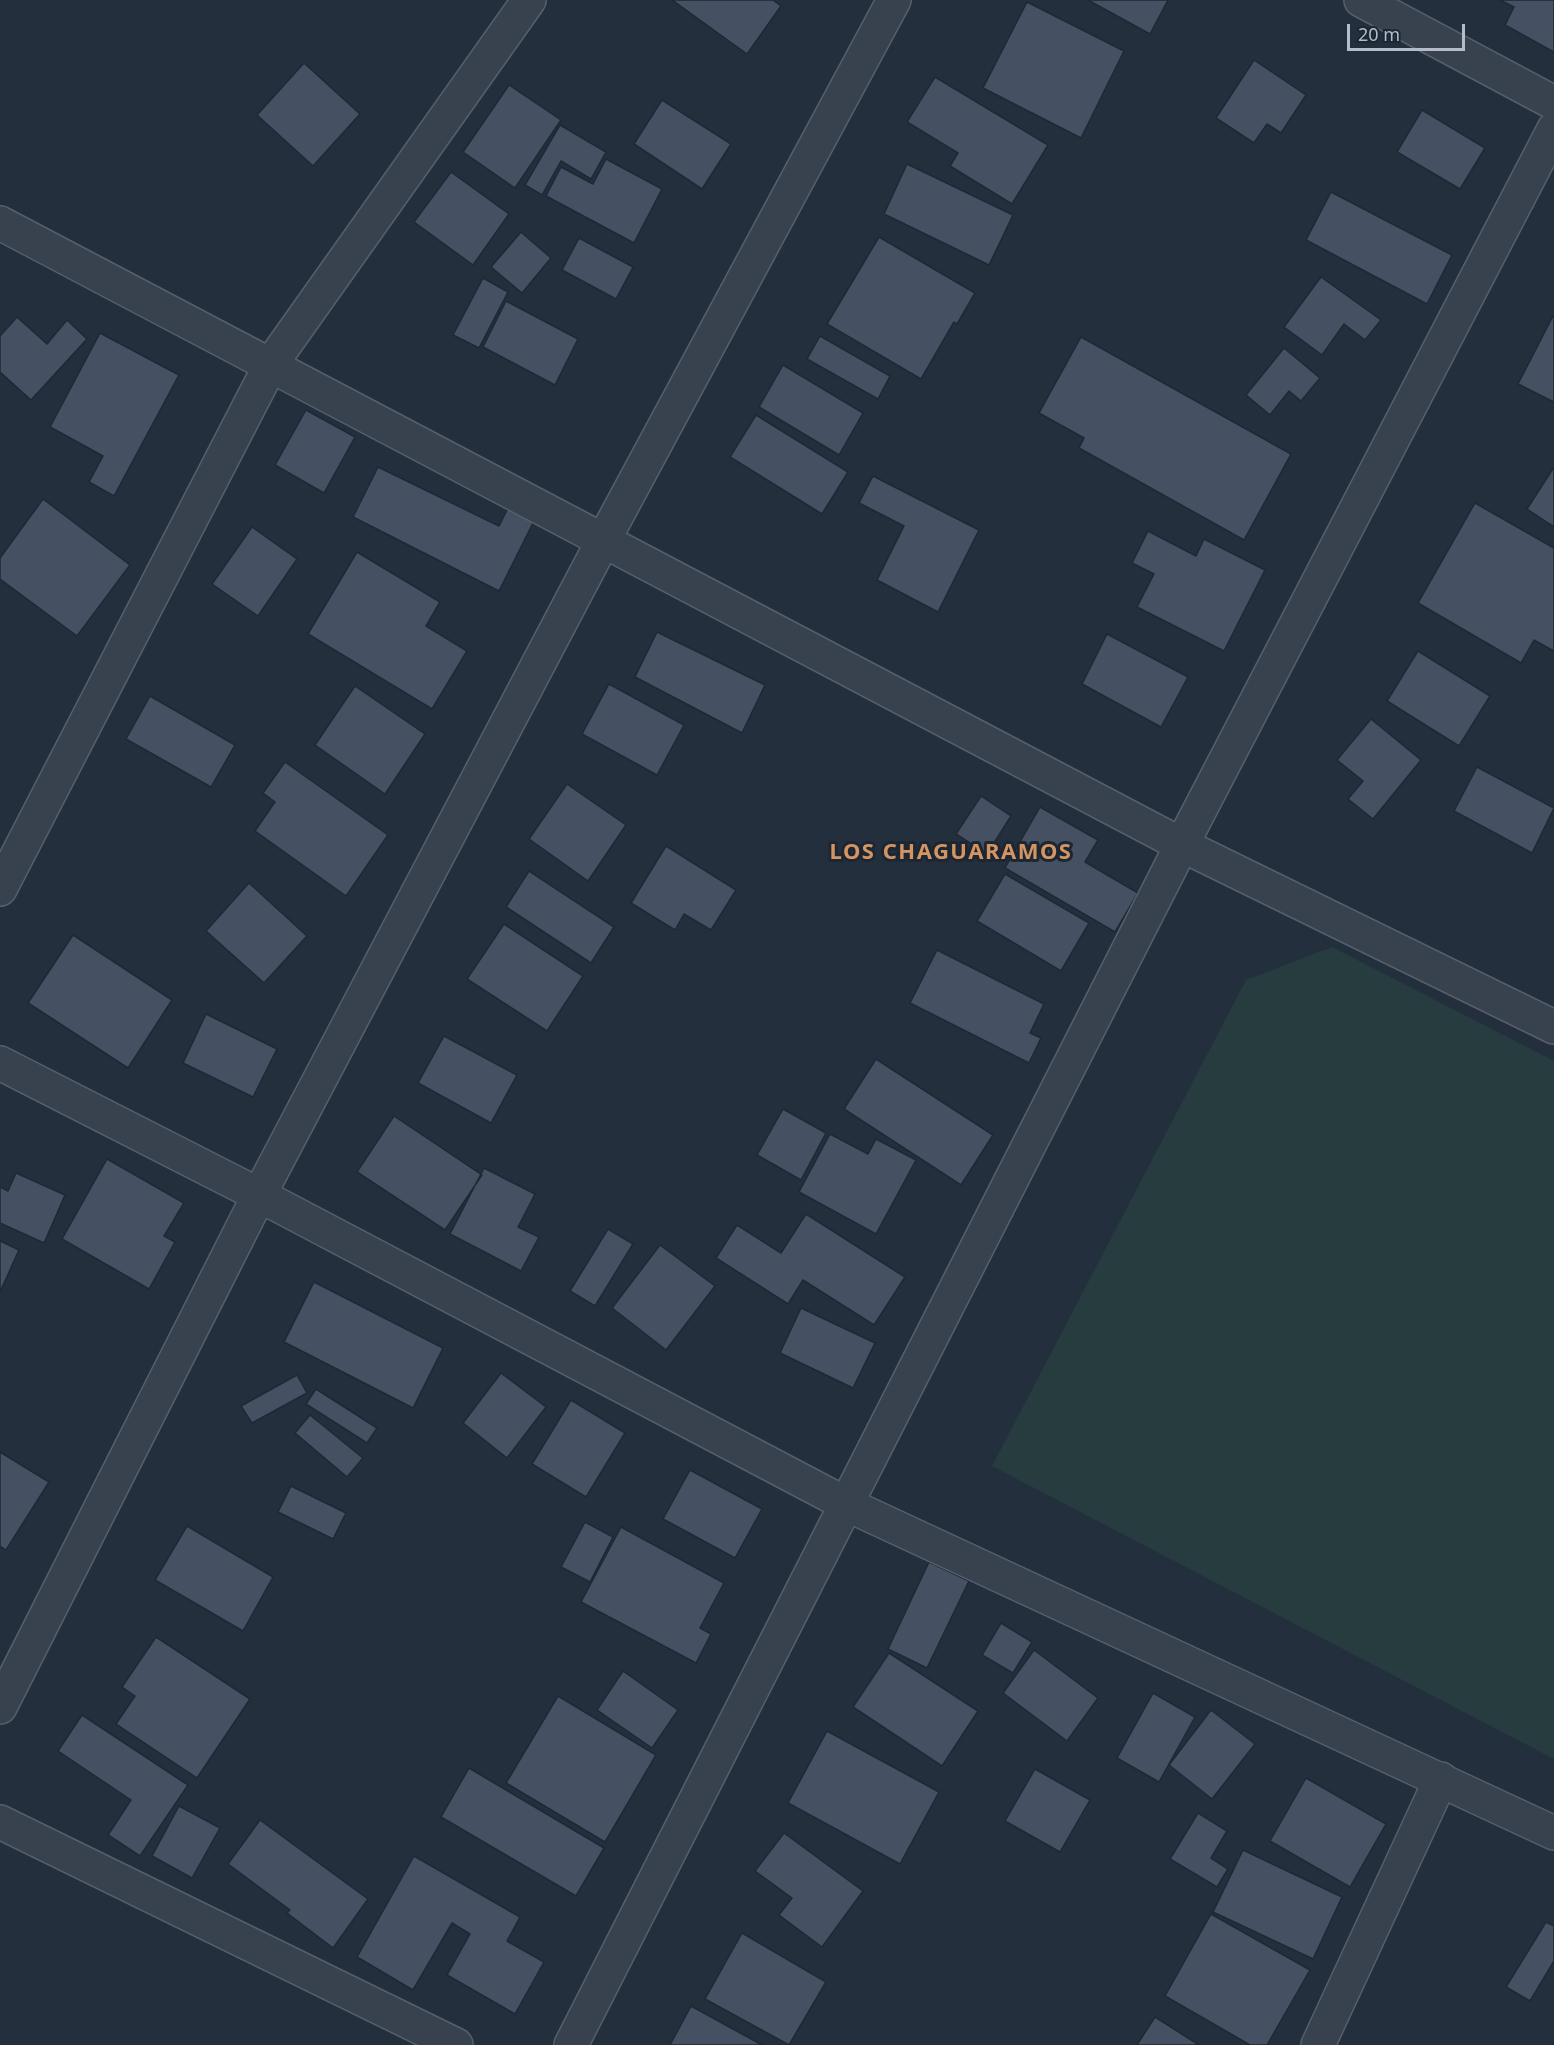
<!DOCTYPE html>
<html>
<head>
<meta charset="utf-8">
<style>
  body { margin:0 }
  #map { position:relative; width:1554px; height:2045px; overflow:hidden; background:#242f3e; font-family:"Noto Sans",sans-serif }
  canvas { display:block }
  .scale { position:absolute; left:1347px; top:24px; width:118px; height:27px; box-sizing:border-box; border:3px solid #b4bcc9; border-top:0; padding-left:8px; font-size:18px; line-height:21px; white-space:nowrap; color:#b4bcc9; -webkit-text-stroke:4px #1d2633; paint-order:stroke }
</style>
</head>
<body>
<div id="map">
<canvas width="1554" height="2045"></canvas>
<div class="scale">20 m</div>
</div>
<script>
const ctx = document.querySelector('canvas').getContext('2d');
ctx.lineJoin = 'round';
function fill(path, color) { ctx.fillStyle = color; ctx.fill(path, 'evenodd'); }
const poly = rows => new Path2D(rows.map(r => 'M' + r).join(''));
function strokePath(path, color, width, dash) { ctx.strokeStyle = color; ctx.lineWidth = width; ctx.lineCap = dash ? 'butt' : 'round'; ctx.setLineDash(dash || []); ctx.stroke(path); }
function label(font, color, halo, rows, align = 'center') {
  ctx.font = font + ' "Noto Sans",sans-serif'; ctx.lineWidth = 6; ctx.setLineDash([]); ctx.textBaseline = 'middle'; ctx.strokeStyle = halo; ctx.fillStyle = color; for (const [text, x, y, turn = 0] of rows) {
    ctx.save(); ctx.translate(x, y); ctx.rotate((+turn || 0) * Math.PI / 180); ctx.textAlign = isNaN(turn) ? turn : align; if (halo) ctx.strokeText(text, 0, 0); ctx.fillText(text, 0, 0); ctx.restore();
  }
}
const green = poly([
  [1332,947,1554,1061,1554,1759,992,1466,1246,980]
]);
const building = poly([
  [672,0,773,0,781,6,747,54,672,0],
  [1088,0,1168,0,1150,34,1088,0],
  [1500,0,1554,0,1554,52,1505,25,1514,7,1500,0],
  [1027,2,1124,51,1081,138,983,88,1027,2],
  [1254,60,1306,95,1281,133,1267,124,1254,143,1216,118,1254,60],
  [304,63,360,114,313,166,257,115,304,63],
  [935,77,1048,145,1012,204,950,166,958,153,907,122,935,77],
  [509,85,561,120,515,188,463,152,509,85],
  [662,100,731,144,702,189,634,144,662,100],
  [1422,110,1485,148,1460,189,1397,152,1422,110],
  [560,125,606,152,591,179,561,161,542,195,525,185,560,125],
  [606,159,662,189,634,243,546,196,561,167,593,184,606,159],
  [907,164,1013,215,989,265,884,214,907,164],
  [451,172,509,214,473,265,414,222,451,172],
  [1331,192,1452,255,1427,304,1306,240,1331,192],
  [521,232,551,258,522,293,491,267,521,232],
  [879,237,975,293,957,324,954,322,921,379,827,324,879,237],
  [579,238,633,267,616,299,562,270,579,238],
  [1321,277,1381,320,1365,340,1344,324,1322,355,1284,327,1321,277],
  [483,278,508,292,479,348,453,335,483,278],
  [506,301,578,339,555,385,483,347,506,301],
  [1553,316,1554,316,1554,402,1518,384,1553,316],
  [17,317,47,344,67,320,87,339,31,400,0,372,0,336,17,317],
  [100,333,179,375,114,496,89,482,103,456,50,427,100,333],
  [820,336,890,376,878,399,807,359,820,336],
  [1081,337,1291,454,1244,540,1079,448,1084,438,1039,413,1081,337],
  [1284,348,1320,378,1301,401,1289,391,1270,415,1246,395,1284,348],
  [783,365,863,413,839,455,759,407,783,365],
  [306,410,355,437,324,493,275,465,306,410],
  [756,415,848,472,822,514,730,457,756,415],
  [378,467,499,526,509,506,535,519,499,591,353,517,378,467],
  [1554,467,1554,527,1527,509,1554,467],
  [873,476,979,530,938,612,877,580,904,526,859,503,873,476],
  [43,499,130,565,77,636,0,579,0,558,43,499],
  [1475,503,1554,548,1554,651,1534,640,1521,663,1418,603,1475,503],
  [252,527,297,559,258,616,212,584,252,527],
  [1148,531,1196,556,1204,539,1265,570,1224,651,1137,607,1154,574,1132,563,1148,531],
  [357,552,440,602,426,626,467,651,432,709,308,634,357,552],
  [657,632,765,685,742,733,635,677,657,632],
  [1107,634,1188,677,1161,727,1082,684,1107,634],
  [1418,651,1490,696,1459,746,1387,701,1418,651],
  [609,684,684,725,657,775,582,734,609,684],
  [355,686,425,734,385,794,315,745,355,686],
  [150,696,235,745,211,787,126,739,150,696],
  [1371,719,1421,760,1373,819,1348,799,1363,781,1337,760,1371,719],
  [285,762,388,835,346,896,255,831,275,802,263,793,285,762],
  [1477,767,1554,808,1532,853,1454,811,1477,767],
  [567,784,626,825,588,881,529,839,567,784],
  [981,796,1011,816,987,854,956,834,981,796],
  [1040,807,1098,840,1085,862,1138,893,1115,932,1005,868,1040,807],
  [666,846,736,890,711,930,684,914,675,930,631,903,666,846],
  [529,871,614,927,591,963,506,907,529,871],
  [1005,874,1089,923,1061,971,977,921,1005,874],
  [249,883,307,936,264,983,206,931,249,883],
  [504,924,583,976,547,1031,467,979,504,924],
  [73,935,172,1000,128,1068,28,1003,73,935],
  [937,950,1044,1004,1030,1033,1041,1038,1029,1063,910,1003,937,950],
  [206,1014,277,1049,253,1097,183,1063,206,1014],
  [444,1036,517,1075,491,1123,418,1083,444,1036],
  [876,1059,993,1135,961,1185,844,1109,876,1059],
  [783,1109,826,1133,801,1180,757,1155,783,1109],
  [394,1116,482,1175,445,1230,357,1172,394,1116],
  [830,1134,868,1154,876,1139,916,1160,876,1234,799,1192,830,1134],
  [107,1159,184,1203,164,1236,175,1242,149,1289,62,1239,107,1159],
  [484,1168,535,1194,518,1227,539,1237,521,1271,450,1234,484,1168],
  [16,1173,65,1195,44,1243,0,1223,0,1187,8,1191,16,1173],
  [806,1214,905,1277,874,1325,803,1280,788,1304,716,1258,737,1225,781,1253,806,1214],
  [608,1229,633,1244,595,1306,570,1291,608,1229],
  [0,1241,19,1250,0,1292,0,1241],
  [660,1245,715,1286,666,1350,612,1308,660,1245],
  [314,1282,443,1348,413,1408,284,1342,314,1282],
  [801,1308,875,1343,853,1388,780,1353,801,1308],
  [501,1373,546,1407,507,1458,463,1423,501,1373],
  [297,1375,307,1393,252,1423,241,1406,297,1375],
  [316,1389,377,1428,367,1443,306,1404,316,1389],
  [571,1400,625,1433,586,1497,532,1464,571,1400],
  [310,1415,363,1458,347,1477,295,1433,310,1415],
  [0,1452,49,1482,6,1550,0,1546,0,1452],
  [690,1470,762,1509,735,1558,663,1519,690,1470],
  [291,1486,346,1513,333,1539,278,1512,291,1486],
  [585,1522,613,1537,590,1582,561,1567,585,1522],
  [187,1526,273,1577,243,1631,155,1580,187,1526],
  [621,1527,724,1583,700,1628,711,1634,696,1663,581,1602,621,1527],
  [929,1562,969,1581,927,1668,888,1649,929,1562],
  [1001,1623,1032,1642,1013,1673,982,1655,1001,1623],
  [156,1637,250,1699,197,1778,116,1724,135,1696,122,1687,156,1637],
  [1034,1650,1098,1698,1067,1741,1003,1693,1034,1650],
  [889,1653,978,1711,942,1766,853,1707,889,1653],
  [623,1671,678,1710,652,1748,597,1710,623,1671],
  [1153,1693,1195,1717,1159,1782,1117,1758,1153,1693],
  [558,1696,656,1755,605,1842,506,1783,558,1696],
  [1211,1710,1255,1744,1212,1799,1169,1765,1211,1710],
  [82,1715,188,1785,140,1856,108,1835,131,1800,58,1751,82,1715],
  [827,1731,939,1792,900,1864,788,1803,827,1731],
  [469,1768,604,1848,576,1896,441,1817,469,1768],
  [1035,1769,1090,1800,1060,1852,1005,1821,1035,1769],
  [1306,1778,1386,1824,1350,1887,1270,1841,1306,1778],
  [179,1806,220,1828,192,1878,152,1856,179,1806],
  [1198,1813,1227,1831,1211,1858,1228,1869,1217,1887,1170,1859,1198,1813],
  [260,1820,368,1899,333,1948,287,1913,290,1910,228,1864,260,1820],
  [784,1833,863,1891,822,1947,779,1915,792,1898,755,1871,784,1833],
  [1243,1850,1342,1897,1313,1959,1213,1912,1243,1850],
  [414,1856,520,1917,507,1941,544,1962,515,2014,447,1975,470,1934,452,1923,413,1990,357,1957,414,1856],
  [1211,1914,1310,1970,1267,2045,1250,2045,1165,1996,1211,1914],
  [1546,1922,1554,1926,1554,1961,1530,2001,1506,1987,1546,1922],
  [742,1933,826,1982,789,2045,705,1999,742,1933],
  [691,2006,762,2045,670,2045,691,2006],
  [1155,2017,1199,2045,1137,2045,1155,2017]
]);
const minor = poly([
  [1361,0,1554,103],
  [0,223,1182,845,1554,1027],
  [0,889,271,364,529,0],
  [0,1063,259,1195,846,1504,1554,1833],
  [0,1707,259,1195,603,541,894,0],
  [0,1822,456,2045],
  [571,2045,1194,821,1554,129],
  [1318,2045,1441,1779]
]);
const districtNames = [
  ["LOS CHAGUARAMOS",951,853]
];
fill(green, '#263c3f');
fill(building, '#455162');
strokePath(building, '#1f2835', 1.5);
strokePath(minor, '#565f6c', 36);
strokePath(minor, '#38414e', 33);
ctx.letterSpacing = '1.5px';
label('bold 22px', '#d59563', '#1d2633', districtNames);
ctx.letterSpacing = '0px';
</script>
</body>
</html>
